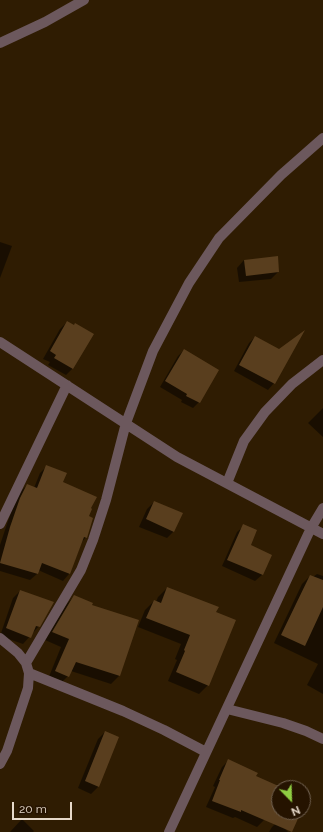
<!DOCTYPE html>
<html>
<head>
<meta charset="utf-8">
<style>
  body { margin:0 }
  #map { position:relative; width:323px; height:832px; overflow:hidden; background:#2f1c02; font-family:Raleway,sans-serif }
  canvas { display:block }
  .north { position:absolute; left:271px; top:780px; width:40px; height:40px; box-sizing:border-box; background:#251300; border:1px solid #726251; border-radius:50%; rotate:157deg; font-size:11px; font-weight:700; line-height:16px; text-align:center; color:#e6d9ca }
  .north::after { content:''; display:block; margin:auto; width:14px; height:18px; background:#8fcd42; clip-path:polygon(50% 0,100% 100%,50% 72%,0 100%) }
  .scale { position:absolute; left:12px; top:802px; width:60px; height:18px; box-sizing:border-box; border:2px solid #e6d9ca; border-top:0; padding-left:5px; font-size:12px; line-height:14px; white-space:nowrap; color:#e6d9ca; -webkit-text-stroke:3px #251300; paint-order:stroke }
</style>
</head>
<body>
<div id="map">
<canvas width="323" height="832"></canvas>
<div class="north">N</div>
<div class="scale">20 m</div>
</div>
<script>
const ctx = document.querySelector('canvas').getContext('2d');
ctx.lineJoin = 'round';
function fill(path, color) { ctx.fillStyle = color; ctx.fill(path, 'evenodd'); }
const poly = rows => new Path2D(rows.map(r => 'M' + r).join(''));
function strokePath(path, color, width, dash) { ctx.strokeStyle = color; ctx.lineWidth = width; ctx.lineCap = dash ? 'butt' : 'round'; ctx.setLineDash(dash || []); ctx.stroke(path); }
const shadow = poly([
  [0,242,12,246,0,278],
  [244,260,278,272,271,279,239,282,237,268],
  [67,322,73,368,66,375,48,365,50,362,43,359,60,329],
  [255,337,279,350,274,383,268,390,234,371,249,343],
  [184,350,199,402,193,408,181,402,182,400,160,387,178,356],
  [323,408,323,437,308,423],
  [47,466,62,482,87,517,86,537,82,542,69,574,63,581,38,570,37,574,30,580,0,571,0,545,13,506,20,492,27,485,34,488,40,473],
  [154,502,174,531,167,538,139,527,147,509],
  [244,526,250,545,262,575,255,581,222,566,237,532],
  [317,574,323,576,323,694,307,685,318,664,274,643,302,584,310,576,313,577],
  [167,588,215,613,208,685,199,694,168,681,177,660,175,659,181,644,138,627,145,610,154,601,156,602,158,597],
  [20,591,39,626,23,644,0,636,13,598],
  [74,596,91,605,119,676,111,684,71,671,68,676,60,684,48,679,61,647,45,640,66,605],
  [105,732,118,738,98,787,91,794,78,788,98,739],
  [228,761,255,777,277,786,264,820,257,827,235,817,233,818,206,807,215,787,213,786,222,767],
  [22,819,34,831,33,832,10,832],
  [278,821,288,832,269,832,272,827]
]);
const building = poly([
  [278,256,279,272,246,276,244,260],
  [67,321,74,325,75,323,94,334,73,369,54,358,56,355,50,351],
  [305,330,275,384,239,365,255,336,279,349],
  [184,349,219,370,200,403,186,396,187,394,165,381],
  [46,465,67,473,63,482,97,497,91,508,92,509,89,516,93,518,87,538,84,537,70,574,42,563,38,574,0,563,10,527,20,498,27,484,37,488],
  [154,501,183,513,174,532,146,519],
  [243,524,257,530,251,545,272,555,263,575,227,560],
  [310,575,323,580,323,607,305,646,281,635],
  [167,587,219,607,216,612,236,620,209,686,176,672,185,651,184,650,190,635,146,618,154,600,161,603],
  [20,590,54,602,40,627,36,626,31,638,6,628],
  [74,595,93,603,92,605,139,620,120,676,76,662,69,677,55,671,69,639,52,632],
  [105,731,119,737,99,787,85,781],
  [228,759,258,773,256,776,283,788,279,788,279,812,301,812,292,832,241,810,241,812,212,801,220,780,219,780]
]);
const minor = poly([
  [0,43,45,22,84,0],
  [0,342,177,457,323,534],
  [227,483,244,441,265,412,292,384,323,360],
  [0,524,67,385],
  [0,638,18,653,26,663,29,673,28,688,7,751,0,764],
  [26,663,81,570,93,540,106,500,126,423,153,351,189,283,219,238,281,175,323,138],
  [29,673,123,711,164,730,206,752],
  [227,709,283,723,306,731,323,739],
  [169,832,311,528,323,508]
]);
fill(shadow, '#0007');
fill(building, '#593e1e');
strokePath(minor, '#6c585d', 10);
</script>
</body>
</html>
